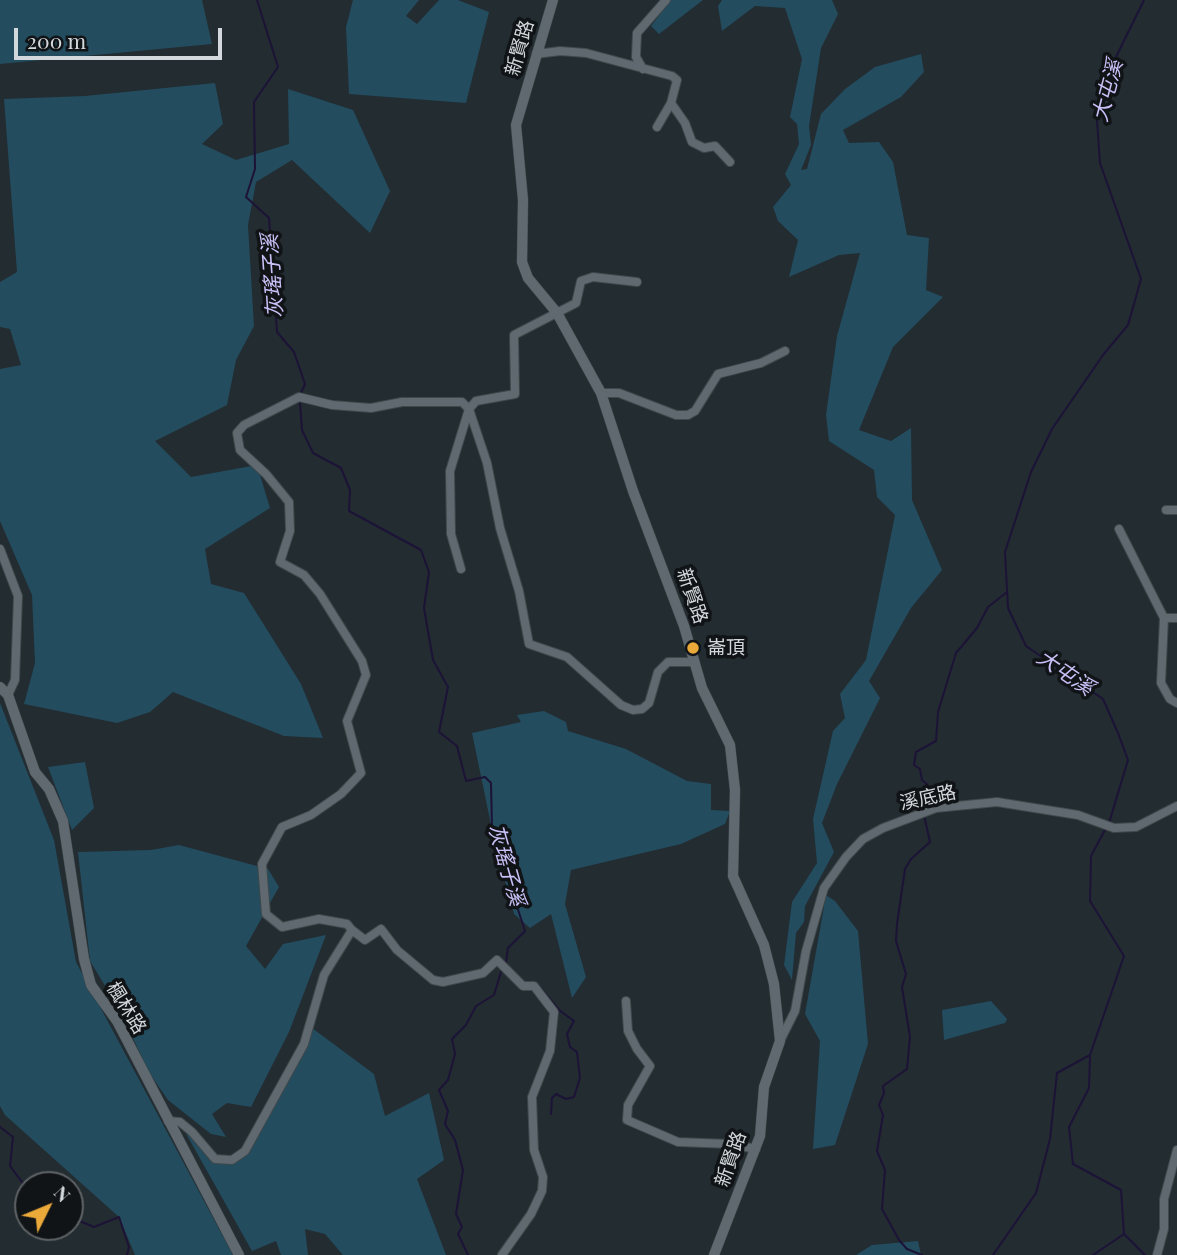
<!DOCTYPE html>
<html>
<head>
<meta charset="utf-8">
<style>
  body { margin:0 }
  #map { position:relative; width:1177px; height:1255px; overflow:hidden; background:#232c31; font-family:"Playfair Display",serif }
  canvas { display:block }
  .north { position:absolute; left:14px; top:1171px; width:70px; height:70px; box-sizing:border-box; background:#101416; border:2px solid #5e6265; border-radius:50%; rotate:47deg; font-size:19px; font-weight:700; line-height:28px; text-align:center; color:#d2d8db }
  .north::after { content:''; display:block; margin:auto; width:24px; height:32px; background:#eba93a; clip-path:polygon(50% 0,100% 100%,50% 72%,0 100%) }
  .scale { position:absolute; left:14px; top:28px; width:208px; height:32px; box-sizing:border-box; border:4px solid #d2d8db; border-top:0; padding-left:9px; font-size:21px; line-height:24px; white-space:nowrap; color:#d2d8db; -webkit-text-stroke:5px #101416; paint-order:stroke }
</style>
</head>
<body>
<div id="map">
<canvas width="1177" height="1255"></canvas>
<div class="north">N</div>
<div class="scale">200 m</div>
</div>
<script>
const ctx = document.querySelector('canvas').getContext('2d');
ctx.lineJoin = 'round';
function fill(path, color) { ctx.fillStyle = color; ctx.fill(path, 'evenodd'); }
const poly = rows => new Path2D(rows.map(r => 'M' + r).join(''));
function strokePath(path, color, width, dash) { ctx.strokeStyle = color; ctx.lineWidth = width; ctx.lineCap = dash ? 'butt' : 'round'; ctx.setLineDash(dash || []); ctx.stroke(path); }
function label(font, color, halo, rows, align = 'center') {
  ctx.font = font + ' "Playfair Display","Noto Sans TC",serif'; ctx.lineWidth = 7; ctx.setLineDash([]); ctx.textBaseline = 'middle'; ctx.strokeStyle = halo; ctx.fillStyle = color; for (const [text, x, y, turn = 0] of rows) {
    ctx.save(); ctx.translate(x, y); ctx.rotate((+turn || 0) * Math.PI / 180); ctx.textAlign = isNaN(turn) ? turn : align; if (halo) ctx.strokeText(text, 0, 0); ctx.fillText(text, 0, 0); ctx.restore();
  }
}
const green = poly([
  [0,0,202,0,212,44,0,64],
  [353,0,419,0,406,16,417,24,439,0,458,0,489,12,466,103,349,94,346,27],
  [671,0,703,0,659,34,651,26],
  [722,0,832,0,838,14,821,48,809,126,811,145,801,170,807,169,821,114,845,89,875,67,921,54,924,72,901,97,843,130,849,143,879,142,893,162,907,235,929,238,926,290,943,297,893,347,859,430,891,441,911,428,912,500,942,570,911,608,869,681,880,698,837,784,822,823,834,852,805,906,804,922,796,933,792,980,784,965,792,902,817,863,813,819,833,731,845,718,840,694,866,660,895,515,877,497,874,470,829,441,826,415,837,336,860,253,839,255,789,277,798,240,778,221,773,207,791,185,785,174,799,144,797,124,790,117,802,59,785,8,755,6,722,31,718,6],
  [215,83,223,124,202,144,236,160,289,144,288,89,353,110,390,191,370,233,292,160,256,182,248,225,254,326,236,360,227,405,155,441,191,477,257,465,270,508,205,549,211,584,244,593,301,684,323,738,284,736,173,692,150,712,117,723,24,704,35,663,32,595,0,521,0,369,21,365,10,329,0,327,0,282,17,272,4,99,85,96],
  [0,703,54,840,76,962,233,1255,135,1255,119,1217,5,1115,0,1106],
  [544,711,566,722,568,731,626,749,687,781,711,784,711,810,730,811,725,824,681,844,571,870,565,904,586,977,572,998,551,914,530,928,514,914,494,839,472,733,521,722,517,715],
  [85,762,94,808,72,830,48,767],
  [179,845,268,869,279,887,246,946,265,969,283,944,326,935,289,1032,251,1107,227,1103,212,1114,226,1137,211,1134,168,1100,150,1074,118,1007,90,961,78,852,151,850],
  [826,895,835,901,858,931,868,1044,835,1145,813,1149,820,1041,805,1014],
  [991,1001,1007,1019,1005,1023,944,1040,942,1010],
  [312,1028,374,1074,385,1116,429,1093,444,1160,417,1179,446,1255,343,1255,325,1234,305,1229,308,1255,281,1255,276,1241,252,1251,184,1130,229,1162,250,1140],
  [918,1241,921,1255,856,1255,872,1245]
]);
const stream = poly([
  [257,0,278,67,254,102,255,169,246,197,269,218,277,332,294,352,305,384,301,393],
  [300,403,302,430,313,453,341,468,350,490,349,511,421,550,429,572,424,608,433,660,448,687,439,732,457,746,466,781,485,777,491,783,492,828,507,859,511,888,525,931,508,948,506,962],
  [922,810,918,800,927,784,922,780,920,769,914,765,916,752,936,741,938,712,956,653,977,628,988,607,1007,592],
  [1109,823,1128,760,1118,733,1103,699,1026,646,1008,608,1005,552,1031,472,1052,429,1103,355,1128,325,1141,279,1100,163,1097,121,1113,63,1144,0],
  [538,985,559,1010,574,1021,567,1034,570,1047,577,1052,580,1078,574,1097,566,1099,556,1094,552,1098,551,1114],
  [1090,1057,1089,1088,1069,1127,1073,1164,1121,1190,1124,1234,1145,1255],
  [0,1127,13,1137,10,1166,28,1190],
  [70,1217,94,1227,119,1217,129,1247,127,1255],
  [468,1255,458,1234,462,1227,456,1214,463,1170,455,1140,445,1124,448,1111,439,1090,448,1080,455,1054,452,1039,466,1025,476,1006,494,995,501,972],
  [922,1255,907,1249,899,1240,882,1209,885,1170,877,1151,883,1115,879,1105,884,1093,883,1086,907,1069,910,1037,902,987,906,974,896,941,897,924,905,869,911,859,930,842,924,815],
  [993,1255,1036,1193,1050,1139,1057,1073,1090,1055,1124,956,1090,901,1091,856,1106,828],
  [1093,1255,1124,1234]
]);
const minor = poly([
  [536,54,560,51,586,53,672,76,677,80,671,103,685,123,692,142,704,148,715,146,730,162],
  [643,69,636,57,637,33,666,0],
  [657,127,671,103],
  [601,393,619,393,676,415,688,415,695,411,718,374,761,363,785,351],
  [1166,510,1177,510],
  [1119,529,1164,618,1161,683,1170,699,1177,703],
  [0,549,18,596,15,680,8,695],
  [461,569,451,534,450,471,469,409,476,401,515,394,514,335,576,303,581,281,593,277,637,282],
  [1164,618,1177,618],
  [352,930,365,940,381,929,397,950,433,980,443,982,483,973,497,960,523,986,534,986,554,1012,550,1051,532,1097,534,1150,543,1177,542,1191,531,1214,502,1255],
  [626,1001,628,1031,637,1049,650,1066,628,1105,627,1120,678,1142,730,1144,756,1149],
  [780,1041,795,1011,806,951,824,888,846,857,863,839,883,828,936,808,997,802,1078,815,1114,828,1136,827,1177,806],
  [168,1121,180,1122,192,1132,215,1159,232,1160,245,1151,304,1044,324,975,352,930,347,924,319,919,282,927,266,914,262,864,282,827,311,815,341,794,361,773,347,721,366,675,362,661,320,594,304,575,280,562,290,531,289,502,266,474,240,450,237,433,244,425,299,397,332,405,371,408,402,402,462,402,469,409,487,463,500,528,519,591,529,644,567,657,621,705,633,710,642,709,649,703,658,672,668,662,695,662],
  [1157,1255,1164,1229,1164,1199,1177,1150]
]);
const tertiary = poly([
  [553,0,516,125,523,200,522,262,528,278,557,313,601,393,633,491,684,626,702,688,730,745,735,790,733,876,764,945,774,984,780,1041,764,1087,760,1136,714,1255],
  [0,687,8,695,35,772,49,789,63,821,84,959,91,985,117,1021,239,1255]
]);
const markers = [
  [693,648,7,"#eba93a"]
];
const streetNames = [
  ["新賢路",520,48,-74],
  ["新賢路",692,596,71],
  ["溪底路",928,798,-12],
  ["楓林路",126,1008,58],
  ["新賢路",731,1159,-71]
];
const poiNames = [
  ["崙頂",707,648]
];
const waterNames = [
  ["大屯溪",1108,91,-75],
  ["灰瑤子溪",273,276,-94],
  ["大屯溪",1065,673,34],
  ["灰瑤子溪",506,865,74]
];
fill(green, '#234c5f');
strokePath(stream, '#1c1337', 2);
strokePath(minor, '#3f484b', 10);
strokePath(tertiary, '#3f484b', 11);
strokePath(minor, '#5f696f', 8);
strokePath(tertiary, '#5f696f', 10);
for (const [x, y, r, color] of markers) { const dot = new Path2D(); dot.arc(x, y, r, 0, 2 * Math.PI); ctx.fillStyle = color; ctx.fill(dot); strokePath(dot, '#101416', 2.5); }
label('19px', '#d2d8db', '#101416', streetNames);
label('19px', '#d2d8db', '#101416', poiNames, 'left');
label('italic 21px', '#c9c0f7', '#101416', waterNames);
</script>
</body>
</html>
